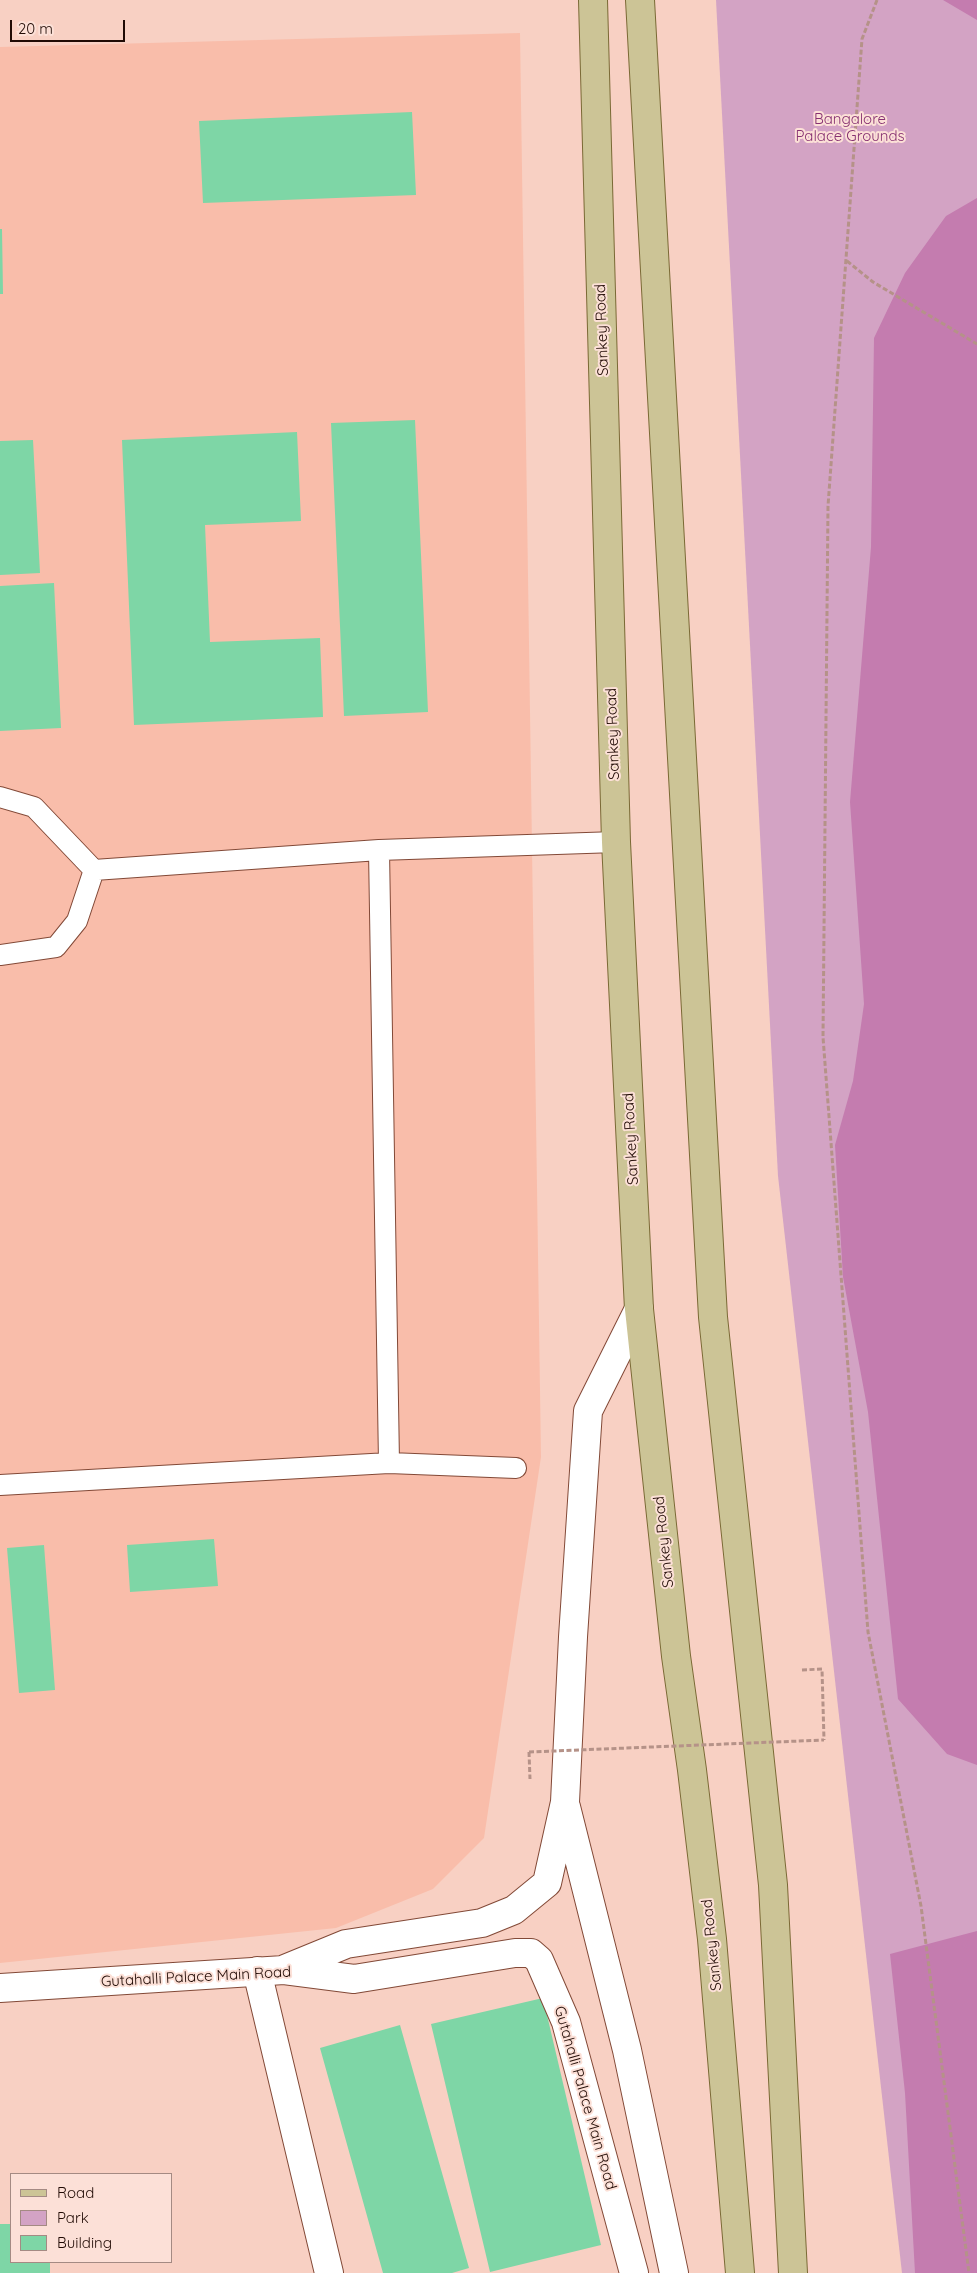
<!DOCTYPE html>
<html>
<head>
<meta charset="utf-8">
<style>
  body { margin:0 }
  #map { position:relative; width:977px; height:2273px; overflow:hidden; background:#f8d0c3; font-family:Quicksand,sans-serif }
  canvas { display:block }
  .legend { position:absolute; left:10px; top:2173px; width:162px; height:90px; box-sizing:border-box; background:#fce0d7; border:1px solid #a48a83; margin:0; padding:6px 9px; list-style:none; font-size:15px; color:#200a04 }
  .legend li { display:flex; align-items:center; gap:10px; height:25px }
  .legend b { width:25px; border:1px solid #a48a83 }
  .scale { position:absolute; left:10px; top:20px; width:115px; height:22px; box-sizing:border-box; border:2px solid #200a04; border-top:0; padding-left:6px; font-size:15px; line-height:18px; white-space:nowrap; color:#200a04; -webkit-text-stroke:4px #fce0d7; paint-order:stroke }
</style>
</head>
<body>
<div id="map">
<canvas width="977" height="2273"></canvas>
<ul class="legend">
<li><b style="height:6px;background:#ccc496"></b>Road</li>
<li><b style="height:14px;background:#d3a3c4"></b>Park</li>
<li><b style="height:14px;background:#7ed6a6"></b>Building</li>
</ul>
<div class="scale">20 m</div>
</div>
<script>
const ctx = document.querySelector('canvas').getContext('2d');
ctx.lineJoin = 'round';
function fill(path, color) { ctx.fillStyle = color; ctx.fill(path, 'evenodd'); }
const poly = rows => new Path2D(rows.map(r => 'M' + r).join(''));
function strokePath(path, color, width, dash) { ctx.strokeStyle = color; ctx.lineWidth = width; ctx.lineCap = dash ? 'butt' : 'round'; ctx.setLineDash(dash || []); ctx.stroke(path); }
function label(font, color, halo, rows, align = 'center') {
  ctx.font = font + ' Quicksand,sans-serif'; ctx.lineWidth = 4; ctx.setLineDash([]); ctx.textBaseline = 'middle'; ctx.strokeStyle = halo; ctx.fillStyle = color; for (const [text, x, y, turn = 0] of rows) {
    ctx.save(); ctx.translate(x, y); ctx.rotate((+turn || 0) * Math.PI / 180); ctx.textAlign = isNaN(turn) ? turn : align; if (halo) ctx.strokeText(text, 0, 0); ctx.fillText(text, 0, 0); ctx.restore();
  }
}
const built = poly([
  [520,33,541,1457,484,1838,433,1889,336,1928,0,1963,0,47]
]);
const green = poly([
  [716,0,977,0,977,2273,902,2273,778,1176]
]);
const forest = poly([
  [943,0,977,0,977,20],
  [977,198,977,1765,947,1754,898,1699,868,1412,843,1277,835,1145,853,1081,864,1004,850,802,871,547,874,338,905,273,946,216],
  [977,1931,977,2273,915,2273,905,2093,890,1954]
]);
const building = poly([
  [412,112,416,195,203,203,199,121],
  [0,229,2,229,3,294,0,294],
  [415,420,428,712,344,716,331,423],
  [297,432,301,521,205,525,210,642,320,638,323,717,134,725,122,440],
  [33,440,40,573,0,575,0,441],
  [54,583,61,728,0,731,0,586],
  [214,1539,218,1586,130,1592,127,1545],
  [44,1545,55,1690,19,1693,7,1548],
  [543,1998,601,2245,490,2272,431,2024],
  [400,2025,469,2268,452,2273,383,2273,320,2048],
  [0,2224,11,2224,11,2262,50,2262,50,2273,0,2273]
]);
const path = poly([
  [877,0,862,39,828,506,823,1037,868,1632,921,1906,969,2273],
  [847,261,873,282,977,344],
  [802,1670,822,1669,824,1740],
  [529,1752,530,1779]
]);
const service = poly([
  [0,797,34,807,94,870,379,850,616,842],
  [379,850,389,1463],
  [0,955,56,947,77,921,94,870],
  [0,1485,389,1463,516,1468]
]);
const minor = poly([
  [257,1971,329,2273]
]);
const tertiary = poly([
  [566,1807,627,2050,674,2273],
  [285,1969,346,1944,482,1923,514,1910,547,1883,565,1802,573,1637,588,1411,639,1309],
  [0,1988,284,1970,354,1979,515,1953,531,1953,539,1960,566,2022,634,2273]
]);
const primary = poly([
  [593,0,616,842,639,1309,676,1656,692,1770,712,1939,740,2273],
  [640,0,713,1317,773,1885,793,2273]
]);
const pathBridge = poly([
  [529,1752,824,1740]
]);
const parkNames = [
  ["Bangalore",850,119],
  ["Palace Grounds",850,136]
];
const streetNames = [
  ["Sankey Road",602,330,-92],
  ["Sankey Road",613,734,-92],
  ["Sankey Road",631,1139,-93],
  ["Sankey Road",664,1542,-96],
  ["Sankey Road",712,1945,-96],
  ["Gutahalli Palace Main Road",196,1977,-3],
  ["Gutahalli Palace Main Road",585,2098,74]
];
fill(built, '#f9bdaa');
fill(green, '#d3a3c4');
fill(forest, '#c47caf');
fill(building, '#7ed6a6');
strokePath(service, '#824937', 22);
strokePath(minor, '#824937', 30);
strokePath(tertiary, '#824937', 30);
strokePath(primary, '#7a6935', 30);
strokePath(path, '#b59288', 3, [5, 2.5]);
strokePath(service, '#fff', 20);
strokePath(minor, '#fff', 28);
strokePath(tertiary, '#fff', 28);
strokePath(primary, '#ccc496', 28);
strokePath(pathBridge, '#b59288', 3, [5, 2.5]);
label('15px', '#863071', '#fce0d7', parkNames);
label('15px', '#200a04', '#fce0d7', streetNames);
</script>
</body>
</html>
